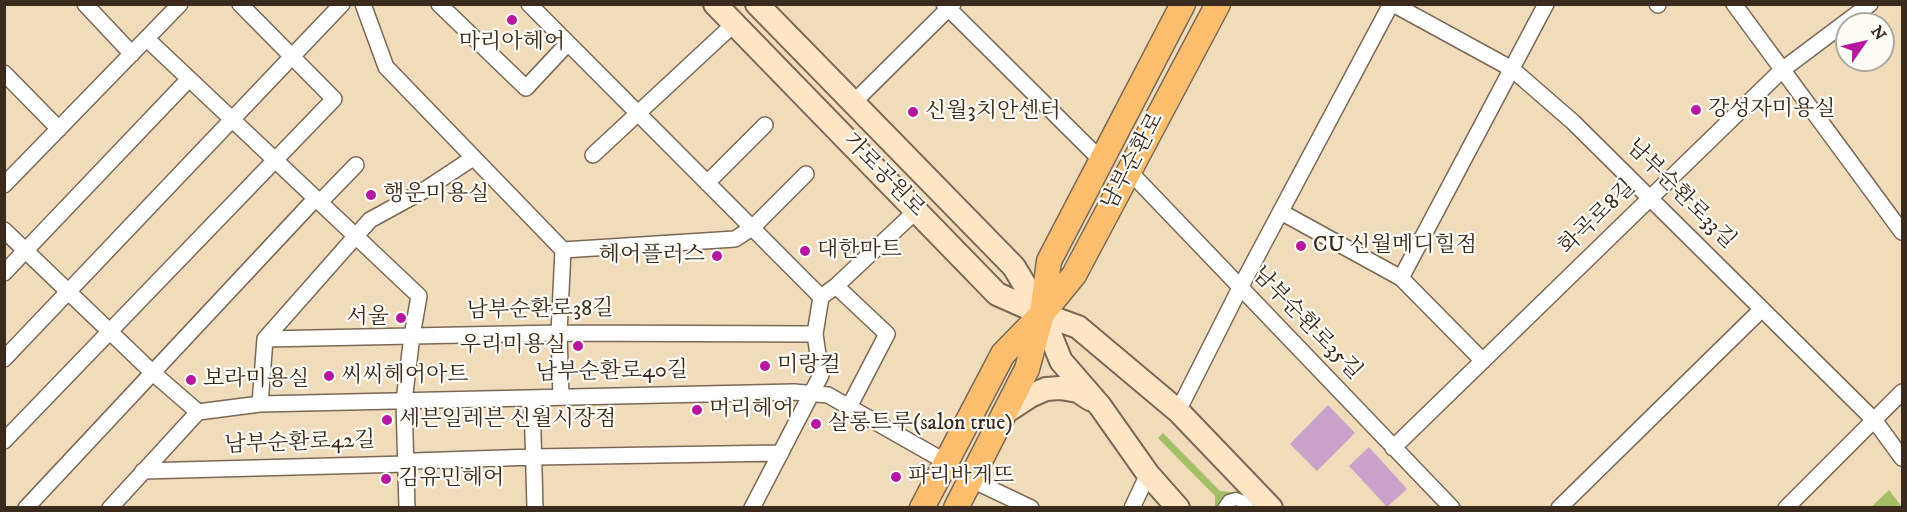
<!DOCTYPE html>
<html>
<head>
<meta charset="utf-8">
<style>
  body { margin:0 }
  #map { position:relative; width:1907px; height:512px; overflow:hidden; background:#f0dcbb; font-family:"IM FELL DW Pica",serif }
  canvas { display:block }
  .frame { position:absolute; inset:0; border:6px solid #3b2a1e; pointer-events:none }
  .north { position:absolute; left:1835px; top:12px; width:60px; height:60px; box-sizing:border-box; background:#fdfcf7; border:2px solid #afa8a0; border-radius:50%; rotate:56deg; font-size:16px; font-weight:700; line-height:24px; text-align:center; color:#3b2a1e }
  .north::after { content:''; display:block; margin:auto; width:21px; height:27px; background:#b5179e; clip-path:polygon(50% 0,100% 100%,50% 72%,0 100%) }
</style>
</head>
<body>
<div id="map">
<canvas width="1907" height="512"></canvas>
<div class="frame"></div>
<div class="north">N</div>
</div>
<script>
const ctx = document.querySelector('canvas').getContext('2d');
ctx.lineJoin = 'round';
function fill(path, color) { ctx.fillStyle = color; ctx.fill(path, 'evenodd'); }
const poly = rows => new Path2D(rows.map(r => 'M' + r).join(''));
function strokePath(path, color, width, dash) { ctx.strokeStyle = color; ctx.lineWidth = width; ctx.lineCap = dash ? 'butt' : 'round'; ctx.setLineDash(dash || []); ctx.stroke(path); }
function label(font, color, halo, rows, align = 'center') {
  ctx.font = font + ' "IM FELL DW Pica","Noto Serif KR",serif'; ctx.lineWidth = 4.5; ctx.setLineDash([]); ctx.textBaseline = 'middle'; ctx.strokeStyle = halo; ctx.fillStyle = color; for (const [text, x, y, turn = 0] of rows) {
    ctx.save(); ctx.translate(x, y); ctx.rotate((+turn || 0) * Math.PI / 180); ctx.textAlign = isNaN(turn) ? turn : align; if (halo) ctx.strokeText(text, 0, 0); ctx.fillText(text, 0, 0); ctx.restore();
  }
}
const green = poly([
  [1163,433,1220,491,1239,493,1247,498,1256,507,1215,507,1215,496,1158,438],
  [1889,490,1902,507,1871,507]
]);
const building = poly([
  [1328,405,1355,433,1317,471,1290,444],
  [1369,447,1407,489,1387,507,1349,466]
]);
const pedestrian = poly([
  [1224,508,1229,501,1236,499,1244,502,1248,508]
]);
const minor = poly([
  [85,4,132,54],
  [363,4,386,67,563,250,735,239,752,228,806,174],
  [439,4,526,88,568,43],
  [529,4,821,297],
  [944,4,1102,161],
  [1393,4,1512,69,1573,122,1875,421,1902,458],
  [1657,4,1658,5],
  [1734,4,1902,232],
  [147,39,419,296,412,336,404,401,407,508],
  [4,73,59,129],
  [853,103,953,4],
  [593,155,734,24],
  [1129,171,1452,508],
  [707,183,765,125],
  [4,185,180,4],
  [320,202,356,165],
  [1281,212,1401,278,1483,361],
  [4,230,153,373,198,412,260,404,794,392,828,395,946,462],
  [4,273,189,79],
  [1401,278,1546,4],
  [836,286,887,334,849,407],
  [265,339,559,333,815,334],
  [4,359,342,4],
  [561,397,559,333,563,250],
  [532,398,535,508],
  [260,404,265,339,370,220,423,191,473,158],
  [1178,411,1240,288,1391,4],
  [4,441,334,99,240,4],
  [1393,448,1782,70,1870,4],
  [143,471,406,464,414,461,534,457,781,453],
  [970,479,1031,508],
  [26,508,316,198],
  [110,508,198,412],
  [752,508,821,375,815,334,821,297,836,286,917,210],
  [1132,508,1148,474],
  [1559,508,1762,309],
  [1786,508,1902,392]
]);
const secondary = poly([
  [715,4,997,294,1042,314,1078,327,1178,411,1271,508],
  [757,4,1014,267,1042,314,1061,361,1100,406,1148,474,1178,508],
  [1004,413,1030,396,1046,389,1060,388,1078,391,1090,399]
]);
const primary = poly([
  [922,508,1003,354,1042,314,1074,275,1218,4],
  [956,508,1027,369,1042,314,1049,261,1183,4]
]);
const markers = [
  [512,20,6,"#b5179e"],
  [1696,110,6,"#b5179e"],
  [913,112,6,"#b5179e"],
  [371,195,6,"#b5179e"],
  [1301,246,6,"#b5179e"],
  [805,251,6,"#b5179e"],
  [717,256,6,"#b5179e"],
  [401,318,6,"#b5179e"],
  [578,346,6,"#b5179e"],
  [765,366,6,"#b5179e"],
  [329,376,6,"#b5179e"],
  [191,380,6,"#b5179e"],
  [697,410,6,"#b5179e"],
  [387,420,6,"#b5179e"],
  [816,424,6,"#b5179e"],
  [896,477,6,"#b5179e"],
  [386,479,6,"#b5179e"]
];
const poiNames = [
  ["마리아헤어",512,43,"center"],
  ["강성자미용실",1708,110],
  ["신월3치안센터",925,112],
  ["행운미용실",383,195],
  ["CU 신월메디힐점",1313,246],
  ["대한마트",817,251],
  ["헤어플러스",705,256,"right"],
  ["서울",389,318,"right"],
  ["우리미용실",566,346,"right"],
  ["미랑컬",777,366],
  ["씨씨헤어아트",341,376],
  ["보라미용실",203,380],
  ["머리헤어",709,410],
  ["세븐일레븐 신월시장점",399,420],
  ["살롱트루(salon true)",828,424],
  ["파리바게뜨",908,477],
  ["김유민헤어",398,479]
];
const streetNames = [
  ["남부순환로",1134,162,-62],
  ["가로공원로",883,176,46],
  ["남부순환로33길",1680,195,45],
  ["화곡로8길",1598,218,-44],
  ["남부순환로38길",540,311,-1],
  ["남부순환로35길",1306,324,46],
  ["남부순환로40길",612,373,-1],
  ["남부순환로42길",300,444,-2]
];
fill(green, '#a3c067');
fill(building, '#c9a1ca');
strokePath(pedestrian, '#7a6855', 15);
strokePath(minor, '#7a6855', 18);
strokePath(secondary, '#7a6855', 26);
strokePath(primary, '#7a6855', 27);
strokePath(pedestrian, '#fff', 12);
strokePath(minor, '#fff', 15);
strokePath(secondary, '#fde5c5', 22);
strokePath(primary, '#fabe6e', 24);
for (const [x, y, r, color] of markers) { const dot = new Path2D(); dot.arc(x, y, r, 0, 2 * Math.PI); ctx.fillStyle = color; ctx.fill(dot); strokePath(dot, '#fdfcf7', 2); }
label('22px', '#3b2a1e', '#fdfcf7', poiNames, 'left');
label('22px', '#3b2a1e', '#fdfcf7', streetNames);
</script>
</body>
</html>
